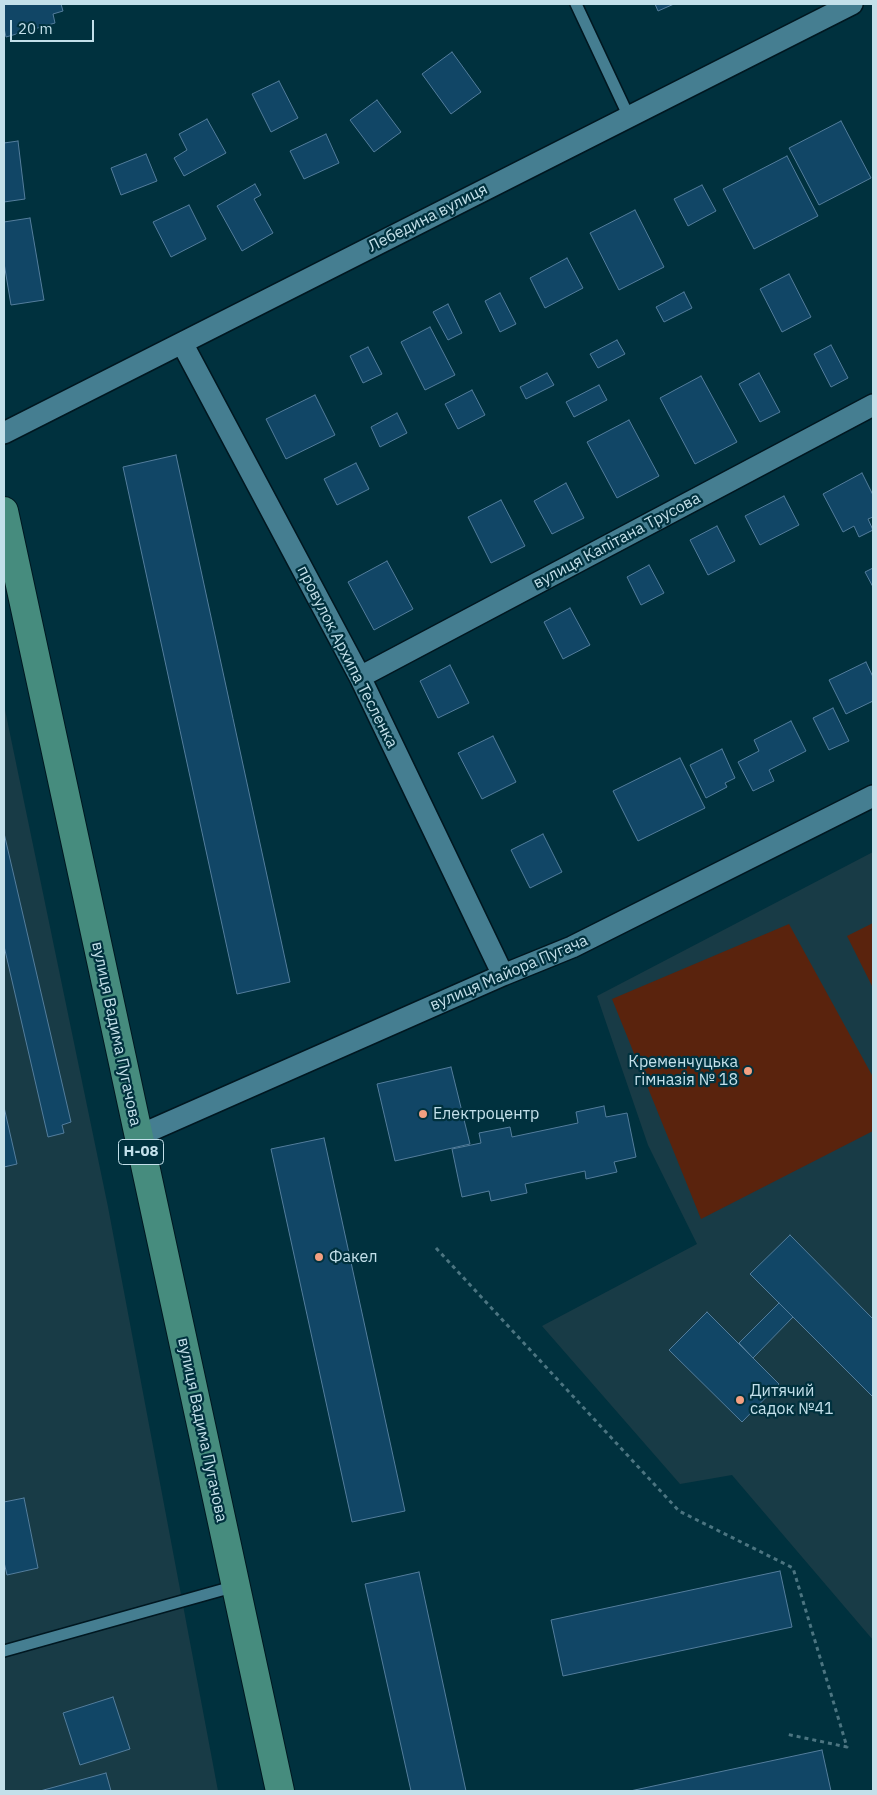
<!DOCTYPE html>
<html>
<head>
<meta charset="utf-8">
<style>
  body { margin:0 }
  #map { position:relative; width:877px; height:1795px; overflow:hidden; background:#00313e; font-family:"IBM Plex Sans",sans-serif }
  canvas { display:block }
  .frame { position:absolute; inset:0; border:5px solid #c3e0ea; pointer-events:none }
  .scale { position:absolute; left:10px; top:20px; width:84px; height:22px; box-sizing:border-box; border:2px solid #c3e0ea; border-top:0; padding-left:6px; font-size:15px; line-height:18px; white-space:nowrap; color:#c3e0ea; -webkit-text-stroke:4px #00313e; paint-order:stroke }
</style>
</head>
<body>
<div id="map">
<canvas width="877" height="1795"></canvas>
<div class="frame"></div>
<div class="scale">20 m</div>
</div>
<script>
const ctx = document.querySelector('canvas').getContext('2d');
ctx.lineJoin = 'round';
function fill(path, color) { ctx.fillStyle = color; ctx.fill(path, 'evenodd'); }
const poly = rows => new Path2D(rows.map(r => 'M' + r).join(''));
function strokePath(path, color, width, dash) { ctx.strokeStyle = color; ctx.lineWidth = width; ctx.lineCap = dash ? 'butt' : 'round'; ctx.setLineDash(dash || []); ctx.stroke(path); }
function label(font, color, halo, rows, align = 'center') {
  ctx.font = font + ' "IBM Plex Sans",sans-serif'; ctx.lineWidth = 4.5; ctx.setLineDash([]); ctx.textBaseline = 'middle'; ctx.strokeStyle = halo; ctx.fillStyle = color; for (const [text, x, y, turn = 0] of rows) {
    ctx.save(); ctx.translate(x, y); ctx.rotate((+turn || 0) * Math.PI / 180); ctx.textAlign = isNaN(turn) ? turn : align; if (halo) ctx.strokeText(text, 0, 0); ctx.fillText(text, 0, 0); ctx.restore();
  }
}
const built = poly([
  [4,705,108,1207,218,1791,4,1791],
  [873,852,873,1640,732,1475,680,1484,542,1326,697,1244,648,1145,597,996]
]);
const green = poly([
  [873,923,873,988,847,936],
  [789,924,873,1077,873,1131,701,1219,612,999]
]);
const building = poly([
  [4,4,61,4,63,11,53,14,55,23,6,37,4,28,4,4],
  [655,4,674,4,658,11,655,4],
  [452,52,481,92,451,114,422,74,452,52],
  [279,81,298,118,271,132,252,94,279,81],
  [377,100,401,132,374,152,350,120,377,100],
  [207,119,226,153,184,176,174,158,187,150,179,134,207,119],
  [841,121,871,178,819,205,789,148,841,121],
  [326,134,339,163,304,179,290,151,326,134],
  [18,141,25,199,4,202,4,143,18,141],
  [146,154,157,181,121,195,111,168,146,154],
  [787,156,818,216,754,249,723,189,787,156],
  [255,184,261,195,254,199,273,233,242,251,217,206,255,184],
  [702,185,716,211,688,226,674,199,702,185],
  [189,205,206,239,171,257,153,222,189,205],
  [635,210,664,267,619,290,590,233,635,210],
  [30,218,44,300,11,305,4,263,4,222,30,218],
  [567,258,583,288,545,308,530,278,567,258],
  [789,274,811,317,782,332,760,289,789,274],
  [684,292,692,308,664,322,656,307,684,292],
  [500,293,516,324,500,332,485,301,500,293],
  [448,304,462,333,448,340,433,312,448,304],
  [430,327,455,375,425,390,401,342,430,327],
  [617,340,625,354,598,368,590,354,617,340],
  [831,345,848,378,831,387,814,354,831,345],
  [368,347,382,374,363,383,350,356,368,347],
  [547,373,554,385,526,399,520,387,547,373],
  [759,373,780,412,760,422,739,384,759,373],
  [701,376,737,442,695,464,660,398,701,376],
  [599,385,607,400,574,417,566,402,599,385],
  [472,390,485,415,458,429,445,404,472,390],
  [315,395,335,435,286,459,266,419,315,395],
  [397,413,407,433,380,447,371,427,397,413],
  [629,420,659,476,617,498,587,442,629,420],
  [176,455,290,982,237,994,123,467,176,455],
  [356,463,369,489,337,505,324,479,356,463],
  [862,473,873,495,873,517,868,519,873,530,859,537,854,526,843,532,823,494,862,473],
  [566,483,584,518,552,534,534,501,566,483],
  [784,496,799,525,760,545,745,516,784,496],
  [501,500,525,546,491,563,468,517,501,500],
  [717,526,735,561,708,575,690,540,717,526],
  [387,561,413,609,374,630,348,582,387,561],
  [649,565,664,593,641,605,627,577,649,565],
  [873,568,873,587,865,572,873,568],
  [570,608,590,645,563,659,544,622,570,608],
  [866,662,873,677,873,701,846,714,829,680,866,662],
  [450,665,469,703,438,718,420,681,450,665],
  [833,708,849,741,829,750,813,718,833,708],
  [791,721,806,751,769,770,774,781,753,791,738,762,759,751,754,740,791,721],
  [493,736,516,782,482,799,458,753,493,736],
  [722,749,735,778,725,783,727,787,706,798,690,765,722,749],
  [680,758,705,808,638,841,613,791,680,758],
  [4,833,71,1122,62,1125,64,1133,48,1137,4,946,4,833],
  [543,834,562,872,530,888,511,850,543,834],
  [451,1067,470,1144,395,1161,377,1084,451,1067],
  [604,1106,606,1117,627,1113,636,1157,614,1162,617,1172,586,1179,585,1171,525,1184,527,1193,491,1201,489,1191,462,1197,452,1149,481,1143,479,1133,510,1127,512,1137,578,1123,576,1112,604,1106],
  [4,1107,17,1164,4,1167,4,1107],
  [324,1138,405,1511,352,1522,271,1149,324,1138],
  [790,1235,873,1319,873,1397,750,1274,790,1235],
  [779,1303,793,1317,753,1358,739,1343,779,1303],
  [707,1312,779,1384,742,1422,669,1350,707,1312],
  [24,1498,38,1568,7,1575,4,1562,4,1502,24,1498],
  [780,1571,792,1627,563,1676,551,1620,780,1571],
  [419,1572,466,1791,411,1791,365,1584,419,1572],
  [113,1697,130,1749,80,1765,63,1713,113,1697],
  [822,1750,831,1791,630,1791,822,1750],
  [106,1773,111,1791,40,1791,106,1773]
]);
const path = poly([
  [436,1248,679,1511,793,1568,847,1747,786,1734]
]);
const lane = poly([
  [576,4,629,117],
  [4,1651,236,1586]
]);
const street = poly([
  [182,343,360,677,503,975],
  [4,433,852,4],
  [360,677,873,405],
  [138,1136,503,975,572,947,873,796]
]);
const primary = poly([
  [4,511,280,1791]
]);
const markers = [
  [748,1071,5,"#f3a081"],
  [423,1114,5,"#f3a081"],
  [319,1257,5,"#f3a081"],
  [740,1400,5,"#f3a081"]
];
const shields = [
  [141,1152,45]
];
const shieldNames = [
  ["Н-08",141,1152]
];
const streetNames = [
  ["Лебедина вулиця",428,218,-27],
  ["вулиця Капітана Трусова",617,541,-28],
  ["провулок Архипа Тесленка",347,657,63],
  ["вулиця Майора Пугача",509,973,-23],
  ["вулиця Вадима Пугачова",116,1034,78],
  ["вулиця Вадима Пугачова",202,1430,78]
];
const poiNames = [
  ["Кременчуцька",738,1062,"right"],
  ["гімназія № 18",738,1080,"right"],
  ["Електроцентр",433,1114],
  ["Факел",329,1257],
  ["Дитячий",750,1391],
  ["садок №41",750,1409]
];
fill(built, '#183b46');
fill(green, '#5a230d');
fill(building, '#114666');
strokePath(building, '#537d9c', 1);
strokePath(lane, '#001720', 14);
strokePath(street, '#001720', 24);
strokePath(primary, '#001720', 30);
strokePath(path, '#4c7581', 3, [4, 4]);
strokePath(lane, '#457e91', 11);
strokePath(street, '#457e91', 21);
strokePath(primary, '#468c7e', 28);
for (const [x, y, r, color] of markers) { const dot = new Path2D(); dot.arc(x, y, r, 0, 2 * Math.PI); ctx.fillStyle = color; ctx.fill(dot); strokePath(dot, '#00313e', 2); }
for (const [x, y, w] of shields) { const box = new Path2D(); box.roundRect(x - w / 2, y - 12.5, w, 25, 4); ctx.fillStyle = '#00313e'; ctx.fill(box); strokePath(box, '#c3e0ea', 1); }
label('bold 15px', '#c3e0ea', null, shieldNames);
label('16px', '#c3e0ea', '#00313e', streetNames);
label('16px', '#c3e0ea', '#00313e', poiNames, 'left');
</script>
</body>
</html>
